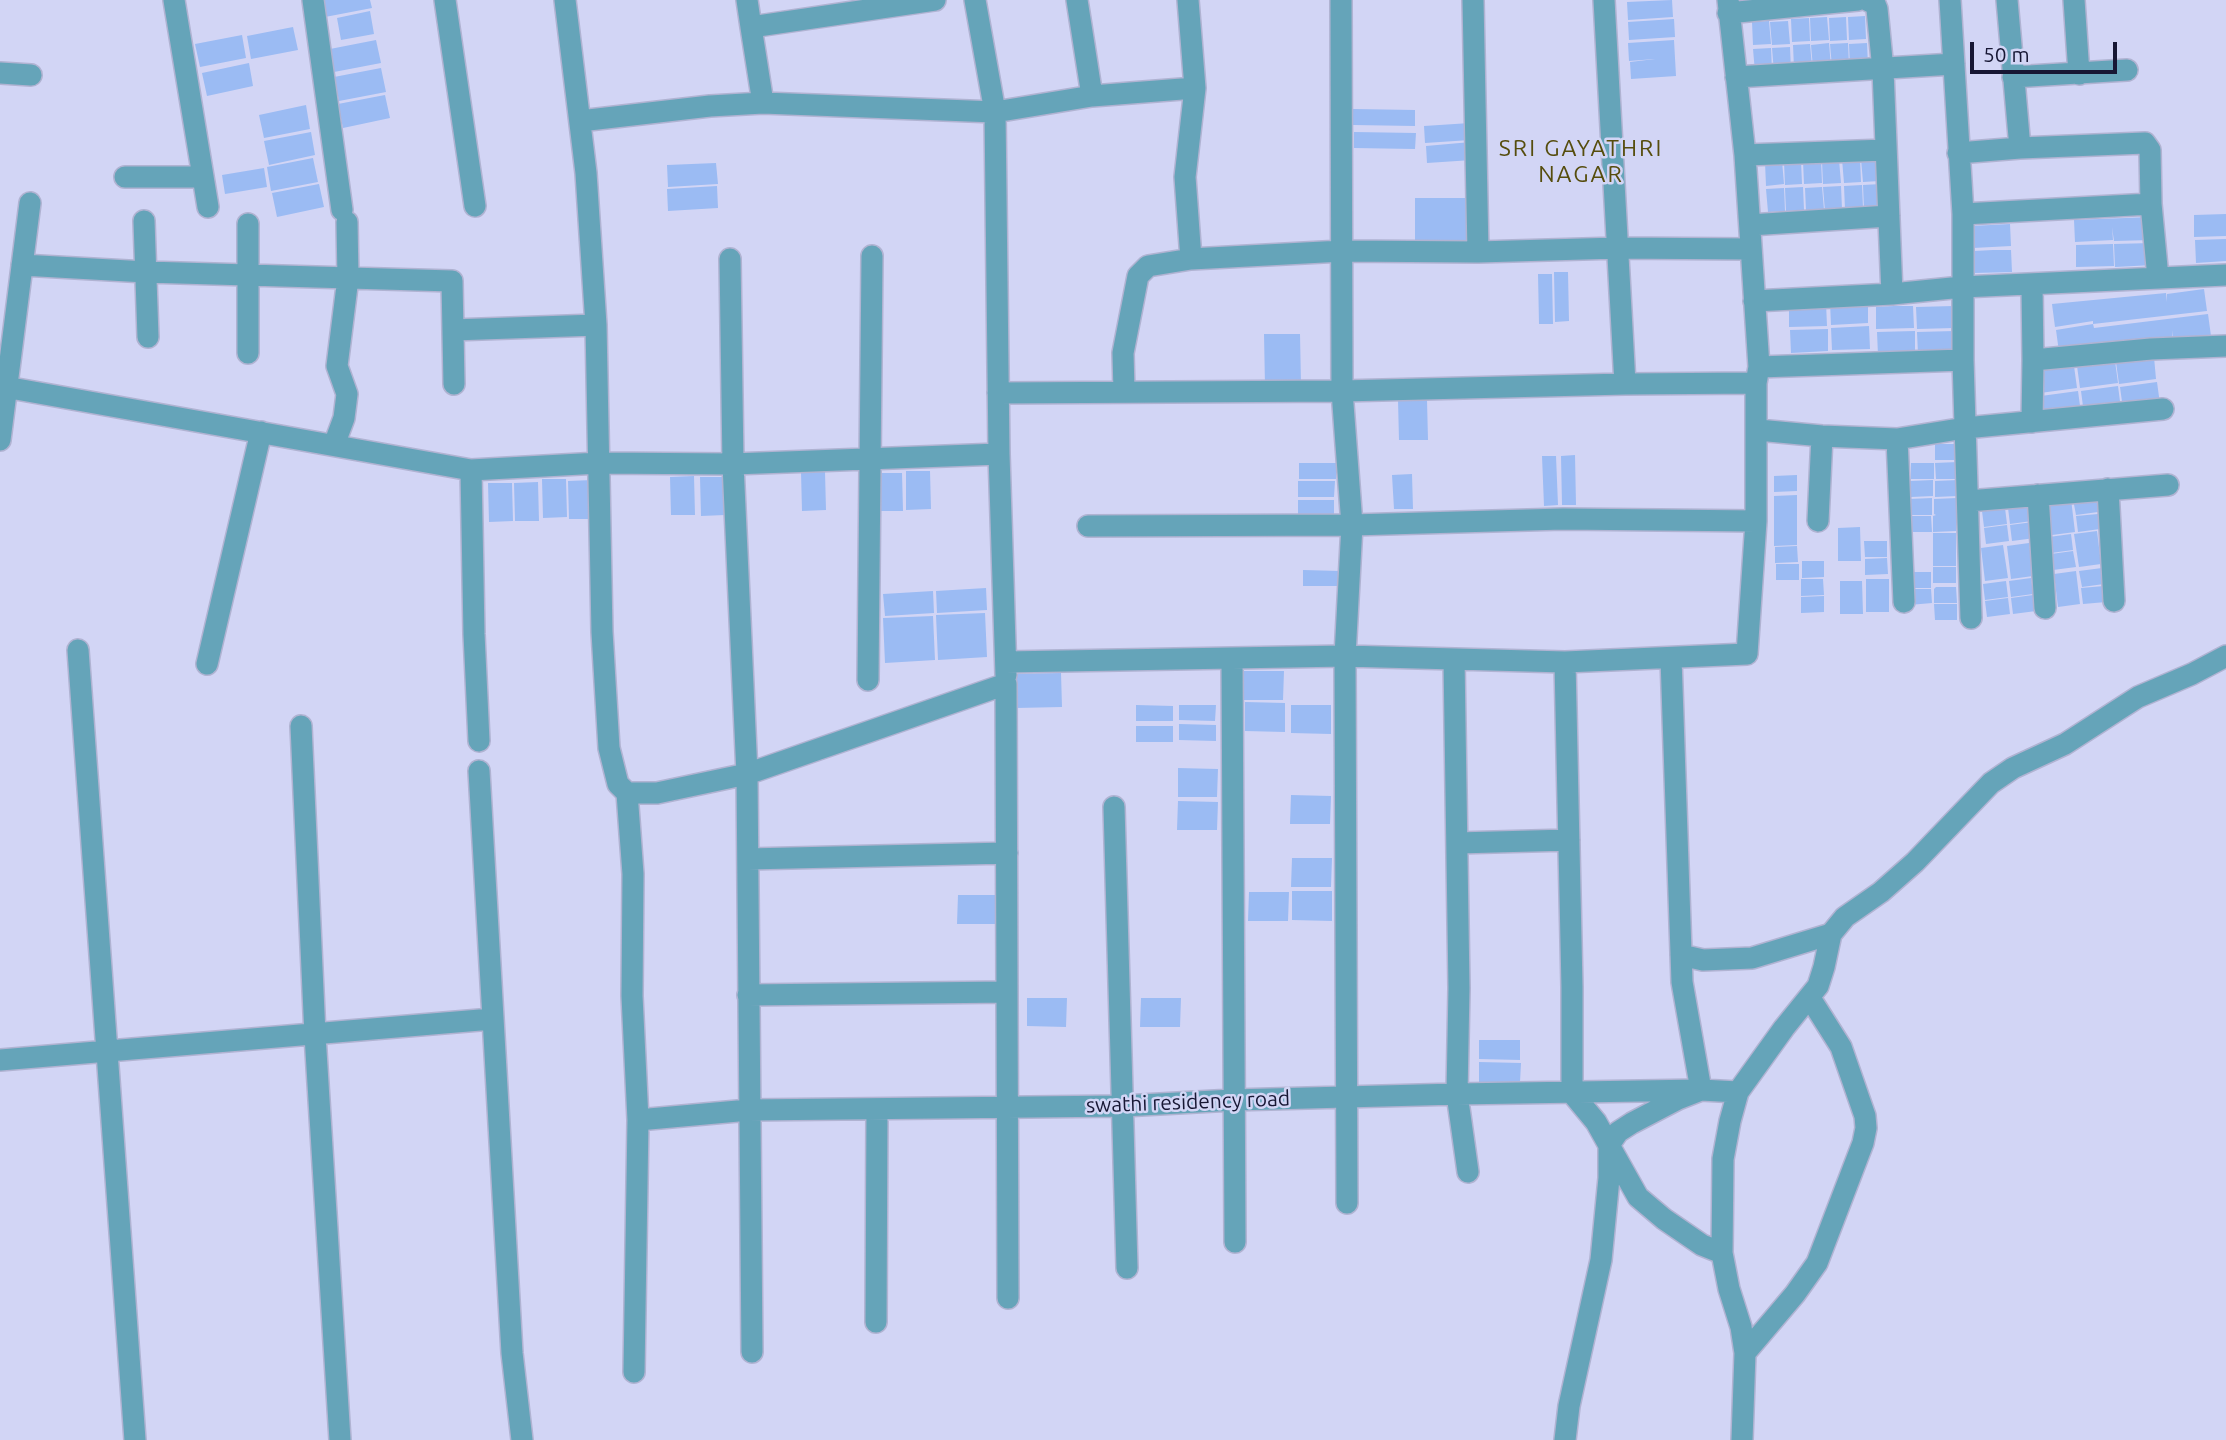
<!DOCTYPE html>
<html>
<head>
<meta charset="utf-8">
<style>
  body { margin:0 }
  #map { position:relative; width:2226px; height:1440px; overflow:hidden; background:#d2d5f5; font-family:Ubuntu,sans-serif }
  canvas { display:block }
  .scale { position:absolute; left:1970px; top:42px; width:147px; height:32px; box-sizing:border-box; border:4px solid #171734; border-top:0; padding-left:9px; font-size:21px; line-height:24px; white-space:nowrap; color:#171734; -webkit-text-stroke:5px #d2d5f5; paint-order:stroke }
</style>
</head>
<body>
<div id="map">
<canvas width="2226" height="1440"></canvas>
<div class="scale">50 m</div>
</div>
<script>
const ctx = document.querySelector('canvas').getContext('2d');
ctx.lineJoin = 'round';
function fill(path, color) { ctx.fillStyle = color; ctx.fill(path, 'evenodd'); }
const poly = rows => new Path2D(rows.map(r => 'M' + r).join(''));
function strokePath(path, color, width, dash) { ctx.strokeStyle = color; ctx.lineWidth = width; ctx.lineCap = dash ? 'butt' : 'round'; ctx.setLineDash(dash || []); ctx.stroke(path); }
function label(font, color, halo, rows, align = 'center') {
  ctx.font = font + ' Ubuntu,sans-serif'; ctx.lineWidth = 5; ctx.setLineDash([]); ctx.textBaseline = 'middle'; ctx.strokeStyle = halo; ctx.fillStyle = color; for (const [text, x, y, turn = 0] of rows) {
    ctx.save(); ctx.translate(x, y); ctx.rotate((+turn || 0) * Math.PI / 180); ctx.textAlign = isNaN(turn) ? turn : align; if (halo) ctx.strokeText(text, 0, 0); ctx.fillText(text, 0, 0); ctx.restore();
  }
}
const building = poly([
  [322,0,370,0,372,8,325,17],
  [1672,0,1673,17,1628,20,1627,2],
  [370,11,374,34,341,40,337,18],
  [1865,16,1866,39,1849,40,1848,17],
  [1827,17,1829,40,1811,41,1810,18],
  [1846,17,1847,40,1830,41,1829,18],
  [1809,18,1810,41,1792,42,1791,19],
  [1674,19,1675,37,1629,40,1628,22],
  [1769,21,1771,44,1753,45,1752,22],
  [1788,21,1790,44,1772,45,1770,22],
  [293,27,298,50,251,59,247,36],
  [242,35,246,58,200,67,195,44],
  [376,40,381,63,334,72,330,49],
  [1674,40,1676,76,1631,79,1630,62,1655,59,1629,61,1628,43],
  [1829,43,1831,67,1813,68,1811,45],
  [1848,43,1849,66,1832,67,1830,44],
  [1867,43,1868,66,1850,67,1849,44],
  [1810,44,1812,67,1794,68,1793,45],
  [1790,47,1791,71,1774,72,1772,48],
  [1771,48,1772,71,1755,72,1753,49],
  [249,63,253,86,207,96,202,73],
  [381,68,386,92,339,101,334,77],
  [385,95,390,118,343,128,338,104],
  [306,105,310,129,264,138,259,115],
  [1353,109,1415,110,1415,126,1353,125],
  [1470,123,1470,140,1425,143,1424,126],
  [311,132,315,155,269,165,264,141],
  [1354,132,1416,133,1415,149,1354,148],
  [1471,142,1472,160,1427,163,1426,146],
  [313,158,318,182,271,191,267,167],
  [1860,158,1861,182,1844,183,1842,159],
  [1879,158,1880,181,1863,182,1861,159],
  [1821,160,1822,183,1804,184,1803,161],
  [1839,160,1841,183,1823,184,1822,161],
  [1782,161,1784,184,1766,186,1765,162],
  [1801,161,1802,184,1785,185,1784,162],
  [716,163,718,184,668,187,667,165],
  [264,168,267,187,225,194,222,175],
  [319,184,324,207,277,217,272,193],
  [1881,184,1882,207,1864,209,1863,185],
  [1862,185,1863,208,1845,209,1844,186],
  [717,186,718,208,668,211,667,189],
  [1841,186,1842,209,1825,211,1823,187],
  [1803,187,1804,210,1786,211,1785,188],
  [1822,187,1824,210,1806,211,1805,188],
  [1784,188,1785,211,1768,212,1766,189],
  [1415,198,1466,198,1466,240,1415,240],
  [2226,214,2226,236,2194,237,2194,215],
  [2151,217,2152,240,2114,241,2112,227,2113,240,2075,242,2074,220],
  [2010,224,2011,246,1973,248,1972,226],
  [2226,239,2226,261,2196,263,2195,240],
  [2152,243,2153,265,2115,267,2114,244],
  [2113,244,2114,266,2076,267,2076,245],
  [1993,250,2011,250,2012,272,1974,273,1974,251],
  [1554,272,1568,272,1569,321,1555,322],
  [1538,274,1552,274,1553,324,1539,324],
  [2204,289,2207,311,2093,324,2094,328,2208,314,2211,336,2173,341,2172,330,2172,340,2059,352,2056,330,2093,324,2093,321,2055,327,2052,304,2166,293,2167,302,2167,294],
  [1868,301,1868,323,1831,325,1830,302],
  [1826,303,1827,326,1789,327,1789,305],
  [1894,306,1913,306,1914,328,1876,329,1876,307],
  [1954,306,1954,328,1917,329,1916,307],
  [1869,326,1870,349,1832,350,1831,328],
  [1828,329,1828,351,1791,353,1790,330],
  [1915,331,1915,353,1878,355,1877,332],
  [1955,331,1956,353,1918,354,1917,332],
  [1264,334,1300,334,1301,385,1265,386],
  [2154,357,2156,379,2119,384,2116,362],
  [2115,361,2118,383,2080,388,2077,366],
  [2074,366,2077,388,2040,393,2037,371],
  [2157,382,2160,404,2123,409,2120,387],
  [2118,386,2121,409,2084,414,2081,391],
  [2078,391,2081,413,2044,418,2041,396],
  [1398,400,1427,400,1428,440,1399,440],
  [1935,444,1958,444,1958,460,1935,460],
  [1575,455,1576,505,1562,505,1561,456],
  [1542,456,1556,456,1558,505,1544,506],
  [1958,462,1958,479,1936,479,1935,463],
  [1299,463,1336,463,1336,479,1299,479],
  [1911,463,1934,463,1934,479,1911,479],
  [906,471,930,471,931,509,906,510],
  [801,472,825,472,826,510,802,511],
  [878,473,902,473,903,511,879,511],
  [1412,474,1413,509,1394,509,1392,475],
  [1797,475,1797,491,1774,492,1774,476],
  [694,476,695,515,671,515,670,477],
  [700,477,725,477,725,515,701,516],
  [542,479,566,479,567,517,543,518],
  [593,480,593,519,569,519,568,481],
  [1933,480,1933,496,1911,497,1910,481],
  [1958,480,1958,496,1935,497,1935,481],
  [1298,481,1335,481,1334,497,1298,497],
  [538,482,539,521,515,521,514,483],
  [488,483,512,483,513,521,489,522],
  [1797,495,1797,545,1774,546,1774,496],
  [2096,496,2098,512,2076,515,2073,499],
  [1932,498,1932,515,1910,515,1909,499],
  [1957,498,1956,531,1933,532,1933,516,1936,515,1934,514,1934,499],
  [2071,499,2075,532,2052,535,2048,502],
  [1298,500,1334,500,1334,516,1298,515],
  [2030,505,2032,521,2010,524,2008,508],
  [2005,508,2007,524,1984,527,1982,511],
  [2098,514,2100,529,2078,532,2076,516],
  [1909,516,1931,516,1932,532,1909,532],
  [2033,522,2035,538,2012,541,2010,525],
  [2007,525,2009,541,1986,544,1984,528],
  [1860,527,1861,561,1838,561,1838,528],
  [2097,531,2101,564,2079,567,2074,534],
  [1933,533,1956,533,1956,566,1933,566],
  [2071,534,2073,550,2051,553,2049,537],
  [1864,541,1887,541,1887,557,1865,557],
  [2029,543,2033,576,2011,579,2007,546],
  [2003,545,2008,578,1985,581,1981,548],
  [1797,546,1798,562,1775,563,1775,547],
  [2073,551,2076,567,2053,570,2051,554],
  [1887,558,1888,574,1865,575,1865,559],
  [1802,561,1824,561,1824,577,1802,578],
  [1776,564,1799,564,1799,580,1776,580],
  [1933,567,1956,567,1956,583,1933,583],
  [2102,568,2104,584,2082,587,2079,571],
  [1303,570,1340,571,1340,586,1303,586],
  [2076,571,2080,604,2058,607,2054,574],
  [1908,572,1931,572,1931,588,1908,588],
  [2031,578,2033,594,2011,597,2009,581],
  [1801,579,1823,579,1824,595,1801,596],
  [1866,579,1889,579,1889,612,1866,612],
  [1840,581,1862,581,1863,614,1840,614],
  [2006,581,2008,597,1985,600,1983,584],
  [2104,586,2106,602,2083,604,2081,588],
  [1936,587,1956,587,1957,603,1934,603,1934,589],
  [986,588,987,610,937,613,936,591],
  [1909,589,1931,589,1932,603,1909,605],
  [933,591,934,613,885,616,883,594],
  [2033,595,2036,611,2013,614,2011,598],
  [1824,596,1824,612,1801,613,1801,597],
  [2008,598,2010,614,1987,617,1985,601],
  [1934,604,1957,604,1957,620,1935,620],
  [985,613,987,657,938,660,936,615],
  [933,616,935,660,885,663,883,618],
  [1244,671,1284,671,1283,700,1243,700],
  [1061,673,1062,707,1016,708,1016,674],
  [1245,702,1285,703,1285,732,1245,731],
  [1136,705,1173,706,1173,721,1136,721],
  [1179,705,1216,705,1215,721,1179,720],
  [1291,705,1331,705,1331,734,1291,733],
  [1179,724,1216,725,1216,741,1179,740],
  [1136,726,1173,726,1173,742,1136,742],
  [1178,768,1218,769,1217,797,1178,797],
  [1291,795,1331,796,1330,824,1290,824],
  [1178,801,1218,802,1217,830,1177,830],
  [1292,858,1332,858,1331,887,1291,887],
  [1292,891,1332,891,1332,921,1292,920],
  [1249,892,1289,892,1288,921,1248,921],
  [958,895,998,895,997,924,957,924],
  [1027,998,1067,998,1066,1027,1027,1026],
  [1141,998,1181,998,1180,1027,1140,1027],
  [1479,1040,1520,1040,1520,1060,1479,1059],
  [1479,1062,1521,1063,1520,1082,1479,1082]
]);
const minor = poly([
  [174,0,208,207],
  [313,0,342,210],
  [445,0,475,206],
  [565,0,586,173,596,325,602,632,609,748,618,784,627,793,633,874,632,996,638,1120,634,1372],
  [747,0,751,27,935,0],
  [1077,0,1092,96],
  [1188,0,1195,88,1185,177,1191,259,1342,251,1478,252,1618,248,1751,249],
  [1341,0,1342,391,1352,525,1563,519,1756,521],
  [1473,0,1478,252],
  [1604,0,1625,384],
  [1867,0,1875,4,1877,9,1883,70,1892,294],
  [1950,0,1963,214,1963,360,1971,618],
  [2007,0,2020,148],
  [2074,0,2079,74],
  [1728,13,1858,0],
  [751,27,763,103],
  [0,73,31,75],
  [1736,77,1954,64],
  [2013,77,2127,70],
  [580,121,710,106,763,103,995,112,1092,96,1195,88],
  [1958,153,2020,148,2145,143,2150,150,2151,204],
  [1745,155,1886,150],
  [125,177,203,177],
  [1963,214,2151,204,2158,278],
  [144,221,148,337],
  [248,224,248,353],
  [1750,225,1889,216],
  [730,259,733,464,747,774,752,1352],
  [22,265,146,272,452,281,454,384],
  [2032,286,2033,360],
  [1754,301,1892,294,1962,287,2226,275],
  [453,330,596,325],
  [1759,367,1963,360],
  [0,386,471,470],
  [1124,391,1123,353,1138,276,1148,266,1191,259],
  [998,393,1342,391,1625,384,1756,383],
  [2032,422,2033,360,2151,349,2226,346],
  [1758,430,1822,436,1897,439,1904,602],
  [1897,439,1965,428,2163,409],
  [0,440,30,203],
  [334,445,344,418,347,394,337,366,348,278,347,222],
  [999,454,1006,675],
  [2108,489,2114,601],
  [2038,495,2045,608],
  [1968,501,2168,485],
  [1818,521,1822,436],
  [1088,526,1352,525,1345,656,1347,1203],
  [78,650,135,1440],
  [1232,658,1235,1242],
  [1454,659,1459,988,1457,1094,1468,1172],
  [1006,662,1345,656,1565,662,1747,654,1756,521,1756,383,1759,367,1745,155,1728,0],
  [1565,662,1572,987,1572,1093,1596,1122,1638,1197,1664,1219,1702,1245,1722,1253],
  [207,664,261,432],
  [868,680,872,256],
  [301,726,315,1035,340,1440],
  [479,741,474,634,471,470,599,463,733,464,999,454,995,112,975,0],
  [479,771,512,1353,522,1440],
  [627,793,657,793,747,774,1006,684,1008,1298],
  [1114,807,1127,1268],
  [1457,843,1569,840],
  [748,859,1007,853],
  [1681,955,1703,960,1752,958,1831,934],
  [748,995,1007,992],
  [0,1060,492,1019],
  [638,1120,749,1110,1123,1106,1233,1100,1457,1094,1701,1090,1738,1092],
  [876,1322,877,1109],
  [1745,1353,1795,1294,1817,1263,1863,1143,1866,1128,1865,1116,1841,1047,1810,998],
  [1565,1440,1569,1406,1601,1260,1609,1178,1609,1145,1618,1132,1632,1123,1678,1099,1701,1090,1682,982,1671,658],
  [1742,1440,1745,1353,1741,1327,1729,1289,1722,1253,1723,1159,1730,1121,1738,1092,1784,1028,1818,986,1824,967,1831,934,1845,917,1881,892,1915,862,1991,783,2013,768,2065,744,2138,697,2192,674,2226,656]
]);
const streetNames = [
  ["swathi residency road",1188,1102,-2]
];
const neighbourhoodNames = [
  ["SRI GAYATHRI",1581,148],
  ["NAGAR",1581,174]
];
fill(building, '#9bbbf3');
strokePath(minor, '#b0b3d2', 24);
strokePath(minor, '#65a4b9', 21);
label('21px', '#171734', '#d2d5f5', streetNames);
ctx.letterSpacing = '2px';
label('23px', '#564d0d', '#d2d5f5', neighbourhoodNames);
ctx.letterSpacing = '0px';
</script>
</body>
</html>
